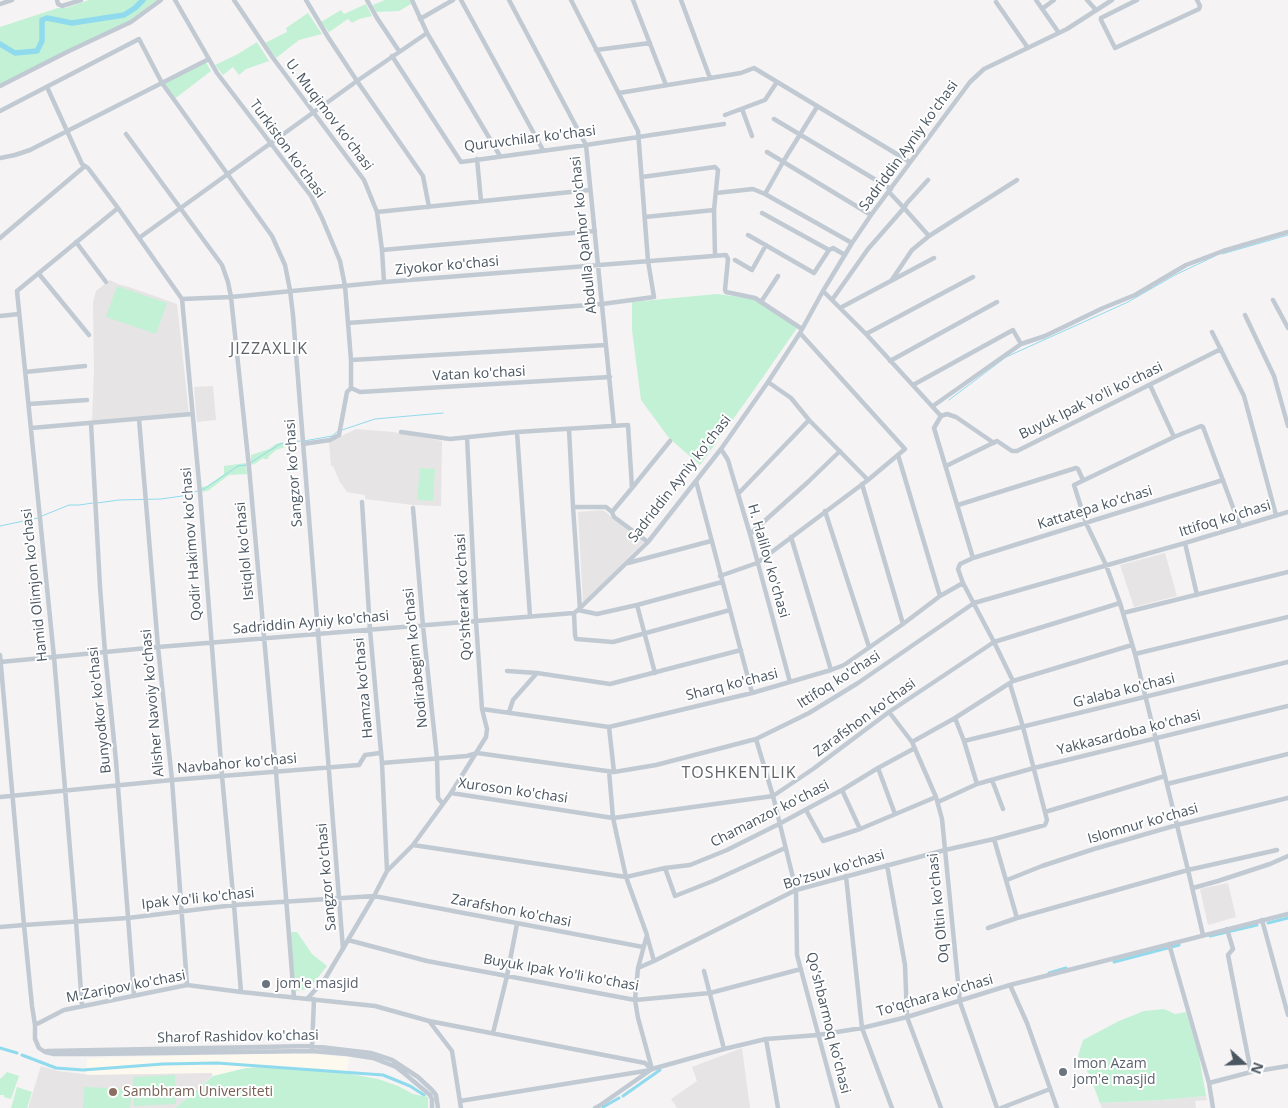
<!DOCTYPE html>
<html>
<head>
<meta charset="utf-8">
<style>
  body { margin:0 }
  #map { position:relative; width:1288px; height:1108px; overflow:hidden; background:#f5f3f3; font-family:"Open Sans",sans-serif }
  canvas { display:block }
  .north { position:absolute; left:1218px; top:1038px; width:50px; height:50px; -webkit-text-stroke:4px #fff; paint-order:stroke; rotate:110deg; font-size:14px; font-weight:700; line-height:20px; text-align:center; color:#4a5661 }
  .north::after { content:''; display:block; margin:auto; width:18px; height:22px; background:#4a5661; clip-path:polygon(50% 0,100% 100%,50% 72%,0 100%) }
</style>
</head>
<body>
<div id="map">
<canvas width="1288" height="1108"></canvas>
<div class="north">N</div>
</div>
<script>
const ctx = document.querySelector('canvas').getContext('2d');
ctx.lineJoin = 'round';
function fill(path, color) { ctx.fillStyle = color; ctx.fill(path, 'evenodd'); }
const poly = rows => new Path2D(rows.map(r => 'M' + r).join(''));
function strokePath(path, color, width, dash) { ctx.strokeStyle = color; ctx.lineWidth = width; ctx.lineCap = dash ? 'butt' : 'round'; ctx.setLineDash(dash || []); ctx.stroke(path); }
function label(font, color, halo, rows, align = 'center') {
  ctx.font = font + ' "Open Sans",sans-serif'; ctx.lineWidth = 4; ctx.setLineDash([]); ctx.textBaseline = 'middle'; ctx.strokeStyle = halo; ctx.fillStyle = color; for (const [text, x, y, turn = 0] of rows) {
    ctx.save(); ctx.translate(x, y); ctx.rotate((+turn || 0) * Math.PI / 180); ctx.textAlign = isNaN(turn) ? turn : align; if (halo) ctx.strokeText(text, 0, 0); ctx.fillText(text, 0, 0); ctx.restore();
  }
}
const commercial = poly([
  [257,1054,308,1054,349,1057,347,1072,259,1067,246,1068,213,1076,212,1073,86,1075,87,1058]
]);
const education = poly([
  [110,280,118,284,132,288,177,304,189,414,92,421,94,370,93,302,96,291],
  [213,386,216,420,197,422,194,387],
  [356,429,393,432,442,441,441,506,413,505,365,499,365,495,347,492,340,482,333,466,331,466,329,442],
  [603,510,644,542,583,603,578,512],
  [1165,553,1177,596,1134,607,1120,565],
  [1228,883,1236,917,1208,925,1200,889],
  [742,1048,750,1108,677,1108,671,1099,697,1081,692,1067],
  [41,1066,58,1071,91,1075,212,1073,212,1076,175,1108,28,1108],
  [1206,1096,1207,1100,1195,1101,1196,1108,1102,1108,1100,1103,1162,1100]
]);
const green = poly([
  [89,0,157,0,129,21,0,84,0,27,58,8,66,8],
  [385,0,410,0,411,4,399,11,376,12,373,5],
  [366,4,372,16,359,19,352,23,348,19,329,32,321,22,341,10,344,14],
  [308,13,322,34,299,40,276,58,265,43,287,32,286,28],
  [257,42,269,61,246,69,239,75,233,67,223,75,215,65,238,54],
  [206,62,211,71,177,97,174,98,165,83],
  [117,286,167,303,156,334,106,317],
  [717,294,755,299,797,328,754,390,700,465,669,438,641,400,632,330,632,302],
  [298,440,298,445,285,447,276,450,269,456,268,459,265,459,263,458,256,463,251,465,251,455,269,449,276,444,283,442],
  [246,463,247,474,229,475,209,490,203,492,201,487,207,486,224,474,224,466],
  [420,468,435,469,433,501,417,500],
  [291,932,297,932,312,954,327,966,309,989,296,991,290,937],
  [1164,1009,1175,1014,1186,1012,1198,1051,1206,1096,1162,1100,1100,1103,1089,1074,1078,1056,1083,1040,1119,1021,1144,1011],
  [259,1067,340,1072,378,1079,398,1086,413,1094,428,1097,428,1108,175,1108,213,1076,246,1068],
  [7,1072,19,1076,11,1099,4,1097,4,1095,0,1095,0,1079],
  [175,1075,176,1104,134,1106,133,1077],
  [17,1087,32,1092,27,1108,11,1108],
  [84,1087,132,1089,130,1108,83,1108]
]);
const stream = poly([
  [1222,254,1288,235],
  [949,400,1006,357,1128,302,1175,275,1215,256],
  [342,430,375,419,443,413],
  [304,441,332,436,338,431],
  [250,463,280,444,300,441],
  [97,503,119,500,161,499,182,496,204,489,238,466,247,465],
  [42,516,69,505,79,505,93,503],
  [0,526,38,518]
]);
const canal = poly([
  [1268,923,1288,918],
  [1210,936,1257,925],
  [1114,962,1179,945],
  [1049,973,1066,968],
  [0,1048,17,1053],
  [22,1055,56,1068,83,1070,163,1064,217,1063,383,1075,410,1086,424,1095],
  [623,1096,660,1070],
  [603,1107,619,1098]
]);
const river = poly([
  [0,44,15,53,37,51,42,41,42,20,47,18,72,23,124,15,135,8,143,0]
]);
const minor = poly([
  [57,0,58,4,62,6,81,0],
  [175,0,217,73,311,196,322,218,340,261,345,286,351,360,351,388,347,392,339,435,330,440,303,444],
  [234,0,273,58,364,180,377,212,382,250,384,282],
  [306,0,328,37,357,81,423,176,429,207],
  [367,0,377,18,399,51],
  [412,0,427,33,500,156],
  [461,0,543,150],
  [509,0,586,145,614,426],
  [633,0,666,85],
  [681,0,710,78],
  [1036,0,1059,33],
  [1087,0,1096,10],
  [1137,0,1101,18,1101,20,1115,48,1199,9,1200,6,1197,0],
  [996,2,1028,48],
  [0,4,12,0],
  [1042,9,1054,0],
  [420,19,453,0],
  [596,50,650,43],
  [392,56,461,162,586,145,724,124],
  [0,86,69,51,131,22,161,0],
  [47,87,82,164,88,168,118,208,182,299,200,493,222,776,234,905,241,992],
  [619,93,741,73,754,68,910,162],
  [742,109,752,136],
  [0,111,139,39,162,83,272,236,285,265,290,290,293,315,343,949],
  [725,115,765,100,777,82],
  [774,119,891,189],
  [126,134,222,265,228,282,231,297,249,467,276,772,294,998],
  [767,152,871,215],
  [0,158,15,155,30,150,209,59],
  [477,159,481,201],
  [642,177,715,167,718,170,714,210,715,255],
  [889,192,904,208,907,203,928,180],
  [716,193,753,189,765,194,852,243],
  [765,194,783,162,817,107],
  [377,212,590,190],
  [762,213,829,250],
  [645,217,714,210],
  [748,235,814,273,829,250,833,248,845,255],
  [0,238,85,166],
  [139,238,357,81,427,33],
  [76,242,106,282],
  [382,250,595,231],
  [735,260,752,270,766,245],
  [39,274,89,335],
  [891,281,912,250,929,236,1017,180],
  [823,291,866,334,941,416,934,428,973,558,960,564,958,569,963,583,994,642,1013,681],
  [182,299,231,297,384,282,726,255,728,259,725,290,726,292,755,298,802,329],
  [832,300,868,249,904,208,929,236],
  [1273,300,1288,328],
  [761,302,778,276],
  [840,308,934,258],
  [1245,315,1274,376,1288,426],
  [0,316,19,314],
  [348,323,602,304,654,297,648,261,638,131,571,0],
  [1212,332,1244,396,1276,515],
  [866,334,973,277],
  [1021,344,1045,336,1103,308,1135,295,1186,265,1223,251,1288,232],
  [351,360,606,345],
  [890,361,997,302],
  [25,372,85,366],
  [768,382,791,398,809,420,868,480],
  [913,385,1013,330,1021,344,933,406],
  [1150,385,1174,437],
  [351,388,360,392,610,377],
  [29,404,87,400],
  [941,416,947,414,956,417,994,443],
  [139,419,158,647,172,780,187,985],
  [91,423,100,587,105,652,116,761,134,995],
  [31,428,192,414],
  [569,429,573,507,580,609],
  [401,432,450,439,517,432,628,425,632,488,612,512],
  [517,432,530,616],
  [721,449,728,460,730,467,750,534,790,682],
  [898,455,940,596],
  [946,466,997,441,1012,451,1017,451,1221,349],
  [696,481,752,693],
  [862,484,903,624],
  [632,488,670,441],
  [738,494,809,420],
  [362,502,370,630,382,763,387,871],
  [958,505,1076,468,1078,469,1083,480],
  [573,507,606,507,612,512,614,517,648,542],
  [413,508,423,626,437,759,438,798,443,804],
  [825,511,869,647],
  [750,534,808,482,840,451],
  [791,537,831,670],
  [1185,543,1197,595],
  [973,558,1223,480],
  [628,563,711,541],
  [720,576,757,563,868,480,905,449,800,333],
  [637,605,655,673],
  [578,610,597,614,637,605,722,582],
  [574,613,575,635,576,639,613,642,730,610],
  [1123,613,1288,572],
  [1135,654,1288,617],
  [0,655,24,925,128,918,234,905,374,896,643,947],
  [0,662,158,647,574,613,578,610,648,542,721,449,768,382,800,333,823,291,852,243,871,215,970,82,984,69,1067,29,1112,0],
  [507,671,537,673],
  [482,709,609,727,752,693,831,670,844,665,903,624,940,596,963,583],
  [509,712,513,700,537,673,610,684,741,650],
  [889,712,912,742,936,797,942,819,960,1002,997,1108],
  [955,718,964,741,977,784,1034,768,1288,706],
  [609,727,614,772],
  [756,739,773,796,796,890,797,955,838,1108],
  [964,741,1288,662],
  [912,742,955,718,1013,681,1132,645],
  [382,763,467,756,477,753,614,772,656,765,756,739,809,713,858,683,974,603,1185,543,1288,512],
  [878,768,895,814],
  [609,771,613,818,626,877,647,935,638,968,635,1000,638,1018,652,1069],
  [992,780,1003,809],
  [1167,784,1288,754],
  [842,790,860,829],
  [451,793,486,737,487,729,482,709,476,621,467,437],
  [0,797,172,780,359,765,365,755,380,753],
  [938,802,977,784],
  [806,810,823,841,860,829,936,797],
  [1045,812,1165,776],
  [994,839,1017,918],
  [413,845,626,877,665,868,690,865,727,850,779,824,842,790,878,768,915,748],
  [887,865,905,965,907,1017,941,1108],
  [665,868,675,896,713,881,785,848],
  [846,876,862,1028,892,1108],
  [1007,880,1042,866,1094,849,1177,825,1288,798],
  [1193,888,1218,881,1270,864,1288,856],
  [1262,920,1288,1015],
  [0,927,24,925,32,1006,35,1025,35,1039,39,1048,45,1052,54,1054,92,1054,312,1051,347,1054,373,1058,396,1067,405,1074,430,1095,432,1099,432,1108],
  [988,928,1017,918,1188,870,1277,850],
  [1227,929,1233,949,1228,955,1251,1072],
  [1203,935,1188,870,1135,654,1120,603,1106,565,1086,523,1074,485,1174,437,1201,426,1203,427,1240,526],
  [647,936,654,961],
  [348,940,427,961,635,1000,710,993,801,969],
  [1169,944,1209,1083,1213,1108],
  [638,968,654,961,796,890,945,850,994,839,1045,825,1047,820,1023,727,1010,684],
  [704,971,724,1049],
  [1010,985,1027,1023,1057,1108],
  [308,998,325,979,374,896,387,871,413,845,451,793,613,818,773,796,813,769,889,712,994,642,1120,603],
  [82,1006,76,921,54,657,17,291,118,208],
  [429,1021,645,1063,651,1069],
  [35,1025,64,1010,187,985,241,992,375,1006,429,1021,452,1051,461,1108],
  [493,1033,507,976,517,924],
  [766,1039,778,1108],
  [312,1048,314,999],
  [47,1051,312,1046,371,1053,392,1060,418,1077,432,1090,436,1095,438,1108],
  [1209,1083,1251,1072,1288,1066],
  [460,1101,651,1070],
  [595,1108,599,1106,652,1069,724,1049,766,1039,818,1035,862,1028,907,1017,1010,985,1288,914],
  [1001,1108,1050,1089]
]);
const markers = [
  [266,984,5,"#6b7280"],
  [1063,1072,5,"#6b7280"],
  [113,1092,5,"#8d6e63"]
];
const streetNames = [
  ["U. Muqimov ko'chasi",329,115,53],
  ["Quruvchilar ko'chasi",530,139,-7],
  ["Sadriddin Ayniy ko'chasi",909,146,-54],
  ["Turkiston ko'chasi",287,149,54],
  ["Abdulla Qahhor ko'chasi",584,235,-96],
  ["Ziyokor ko'chasi",447,266,-5],
  ["Vatan ko'chasi",479,374,-3],
  ["Buyuk Ipak Yo'li ko'chasi",1091,401,-26],
  ["Sangzor ko'chasi",294,473,-94],
  ["Sadriddin Ayniy ko'chasi",680,479,-52],
  ["Kattatepa ko'chasi",1095,508,-17],
  ["Ittifoq ko'chasi",1225,519,-17],
  ["Qodir Hakimov ko'chasi",192,544,-94],
  ["Istiqlol ko'chasi",245,551,-95],
  ["H. Halilov ko'chasi",768,561,74],
  ["Hamid Olimjon ko'chasi",35,585,-96],
  ["Qo'shterak ko'chasi",464,597,-93],
  ["Sadriddin Ayniy ko'chasi",311,623,-5],
  ["Nodirabegim ko'chasi",416,658,-96],
  ["Ittifoq ko'chasi",839,680,-32],
  ["Sharq ko'chasi",732,685,-14],
  ["Hamza ko'chasi",364,688,-95],
  ["G'alaba ko'chasi",1124,691,-14],
  ["Alisher Navoiy ko'chasi",153,703,-95],
  ["Bunyodkor ko'chasi",100,710,-96],
  ["Zarafshon ko'chasi",865,718,-36],
  ["Yakkasardoba ko'chasi",1129,733,-14],
  ["Navbahor ko'chasi",237,764,-5],
  ["Xuroson ko'chasi",513,791,8],
  ["Chamanzor ko'chasi",770,814,-27],
  ["Islomnur ko'chasi",1143,824,-16],
  ["Bo'zsuv ko'chasi",834,870,-17],
  ["Sangzor ko'chasi",327,877,-95],
  ["Ipak Yo'li ko'chasi",198,899,-6],
  ["Oq Oltin ko'chasi",939,908,-96],
  ["Zarafshon ko'chasi",511,911,11],
  ["Buyuk Ipak Yo'li ko'chasi",561,973,10],
  ["M.Zaripov ko'chasi",126,987,-11],
  ["To'qchara ko'chasi",935,996,-16],
  ["Qo'shbarmoq ko'chasi",828,1023,76],
  ["Sharof Rashidov ko'chasi",238,1037,-1]
];
const worshipNames = [
  ["jom'e masjid",276,984],
  ["Imon Azam",1073,1064],
  ["jom'e masjid",1073,1080]
];
const educationNames = [
  ["Sambhram Universiteti",123,1092]
];
const quarterNames = [
  ["JIZZAXLIK",269,349],
  ["TOSHKENTLIK",739,773]
];
fill(commercial, '#fdf9ef');
fill(education, '#e6e4e5');
fill(green, '#c3f1d5');
strokePath(stream, '#90daee', 1);
strokePath(canal, '#90daee', 3);
strokePath(river, '#90daee', 5.5);
strokePath(minor, '#c1cad2', 4.5);
for (const [x, y, r, color] of markers) { const dot = new Path2D(); dot.arc(x, y, r, 0, 2 * Math.PI); ctx.fillStyle = color; ctx.fill(dot); strokePath(dot, '#fff', 2); }
label('14px', '#4a5661', '#fff', streetNames);
label('14px', '#5b616d', '#fff', worshipNames, 'left');
label('14px', '#785e54', '#fff', educationNames, 'left');
ctx.letterSpacing = '1px';
label('16px', '#5f6368', '#fff', quarterNames);
ctx.letterSpacing = '0px';
</script>
</body>
</html>
